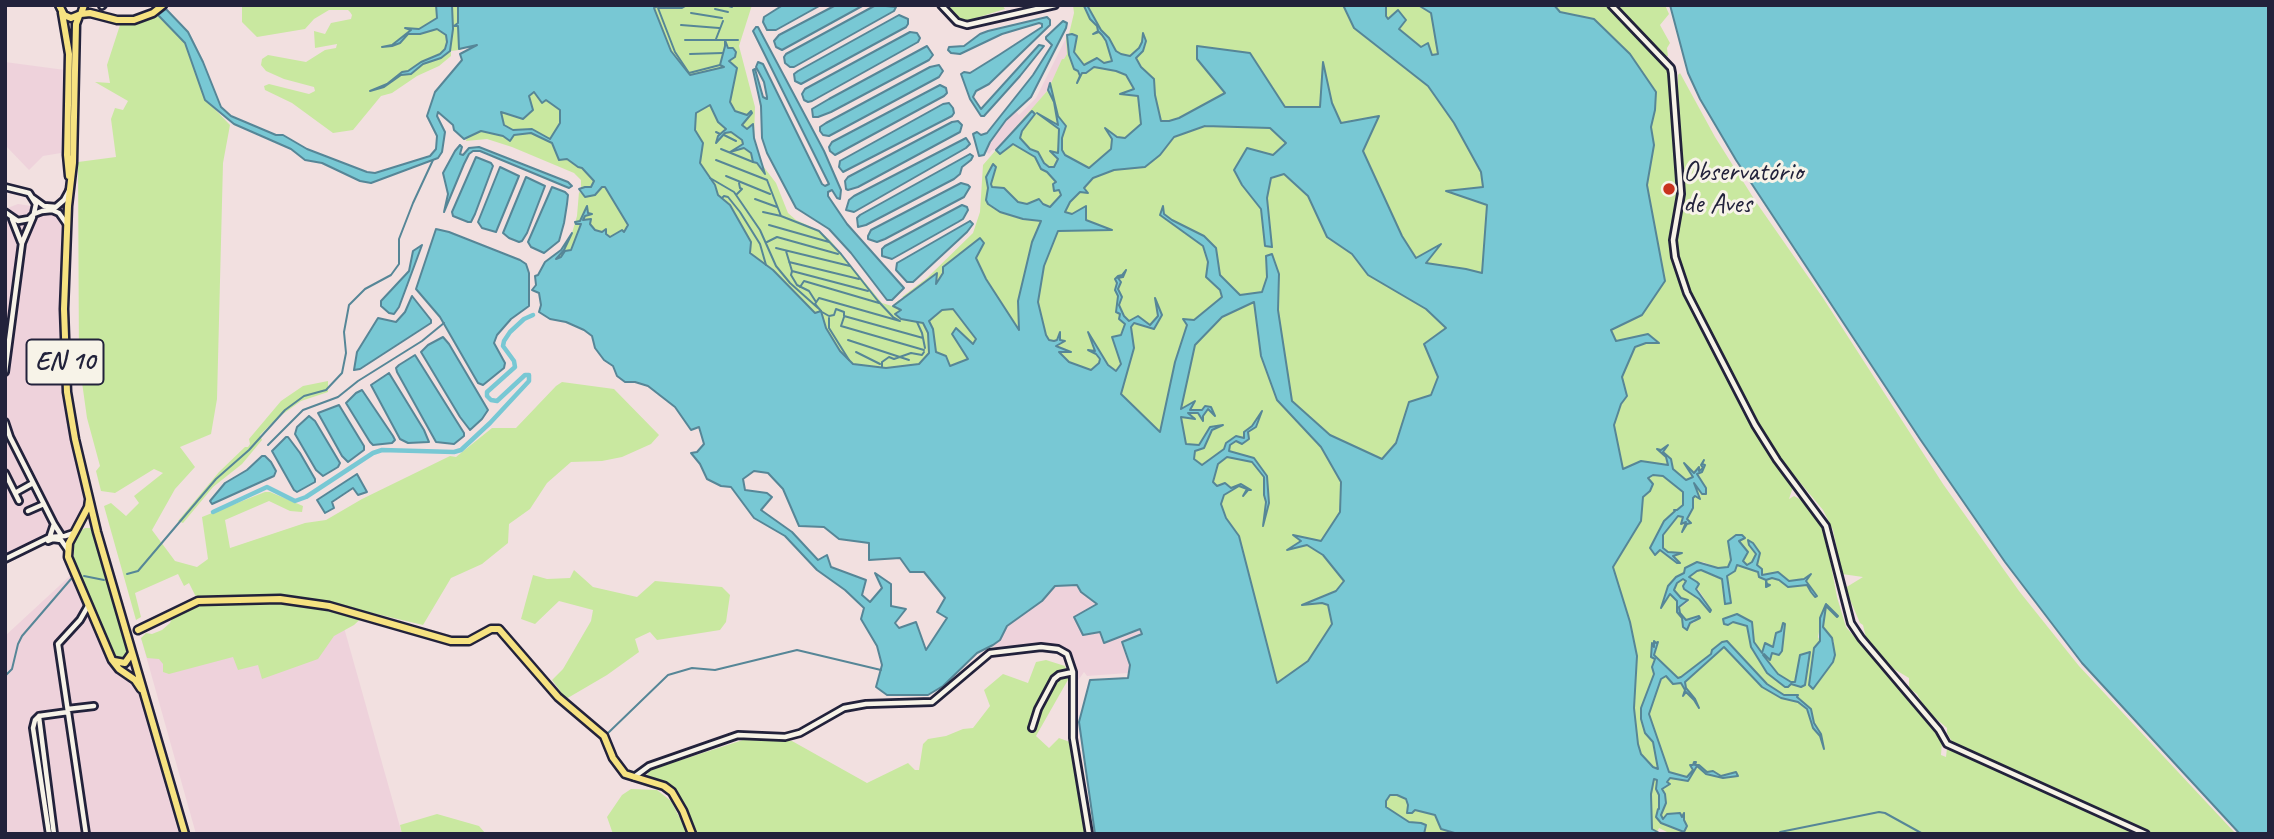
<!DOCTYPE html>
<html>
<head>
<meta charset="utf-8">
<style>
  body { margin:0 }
  #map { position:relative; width:2274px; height:839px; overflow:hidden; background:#f2e0e0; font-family:Caveat,sans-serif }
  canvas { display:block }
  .frame { position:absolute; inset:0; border:7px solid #22223b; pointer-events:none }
</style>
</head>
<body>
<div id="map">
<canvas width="2274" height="839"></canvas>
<div class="frame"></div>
</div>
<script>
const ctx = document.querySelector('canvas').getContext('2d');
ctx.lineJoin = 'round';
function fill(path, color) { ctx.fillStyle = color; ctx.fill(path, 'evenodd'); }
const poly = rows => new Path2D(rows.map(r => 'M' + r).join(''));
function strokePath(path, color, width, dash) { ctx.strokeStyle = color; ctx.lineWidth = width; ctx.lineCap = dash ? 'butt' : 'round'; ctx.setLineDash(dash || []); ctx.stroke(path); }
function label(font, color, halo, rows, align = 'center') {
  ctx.font = font + ' Caveat,sans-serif'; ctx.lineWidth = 6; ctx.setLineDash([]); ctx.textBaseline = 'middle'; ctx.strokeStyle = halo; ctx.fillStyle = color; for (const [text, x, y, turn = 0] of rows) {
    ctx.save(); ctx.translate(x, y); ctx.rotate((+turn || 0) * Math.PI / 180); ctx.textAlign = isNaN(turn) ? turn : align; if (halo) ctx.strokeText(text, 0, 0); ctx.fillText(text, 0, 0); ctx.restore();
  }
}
const built = poly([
  [1065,40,1068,41,1067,54,1048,90,1011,136,996,150,992,150,989,154,985,151,990,142,1015,110,1019,115,1036,98],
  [5,62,65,70,61,153,43,156,29,170,5,145],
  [18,204,64,211,62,314,63,376,74,453,86,501,78,519,69,531,5,560,5,209],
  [72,574,111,664,137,689,179,834,5,834,5,636],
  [1077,585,1081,592,1097,605,1100,632,1104,643,1140,628,1142,634,1128,673,1087,676,1084,672,1077,682,1074,661,1070,650,1055,644,996,648,993,645,1000,640,1007,626,1042,601,1055,586],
  [343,624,402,834,196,834,141,638]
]);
const green = poly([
  [242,5,436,5,437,18,419,29,412,30,392,45,385,46,392,46,398,43,408,34,437,29,446,35,447,42,445,49,440,54,421,62,408,71,402,72,389,84,401,75,411,74,423,64,441,58,450,51,453,28,452,5,458,5,458,17,562,77,454,130,453,125,438,112,437,116,445,132,436,149,437,136,427,116,435,92,462,60,460,54,477,44,459,50,451,51,451,56,439,66,417,76,392,93,381,96,353,130,333,133,292,103,265,90,264,86,269,84,309,94,315,91,314,87,284,79,266,71,261,65,262,59,268,55,306,62,325,50,336,48,337,44,315,48,314,31,325,34,331,23,351,19,352,15,350,12,348,10,329,10,314,19,305,29,257,37,242,22],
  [622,5,752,5,739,46,755,107,754,138,763,166,776,183,788,213,796,220,818,230,830,240,882,303,892,306,899,300,960,295,1013,397,776,353],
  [947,5,1002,5,1005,9,966,21,958,17],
  [1073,5,1665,5,1669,14,1660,25,1670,43,1667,48,1668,56,1663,57,1661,61,1669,71,1671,82,1678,86,1678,75,1680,73,1715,137,1756,202,1823,298,1943,484,2019,591,2079,666,2236,834,2151,834,1953,743,1947,733,1947,728,1927,711,1917,694,1909,688,1909,678,1894,669,1866,638,1863,625,1860,623,1845,588,1863,577,1842,574,1833,530,1823,510,1779,457,1748,404,1745,406,1749,421,1772,459,1789,479,1793,487,1789,499,1794,496,1803,501,1821,522,1825,533,1837,597,1846,627,1942,741,1941,755,1946,757,1947,748,1950,748,2136,834,1671,834,1659,828,1657,832,1661,834,1249,834,1301,723,1008,318,902,297,927,278,973,233,980,212,983,165,1048,90,1062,59,1064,59,1067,54,1066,38,1069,34,1074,13],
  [1736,535,1742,535,1739,541,1748,552,1743,562,1747,565,1752,562,1756,554,1749,545,1760,553,1757,565,1762,575,1770,573,1789,581,1804,579,1810,575,1806,581,1808,584,1796,587,1772,578,1766,580,1759,577,1758,572,1737,565,1727,576,1731,603,1725,603,1722,579,1701,570,1697,571,1689,576,1706,601,1703,605,1687,581,1683,579,1677,583,1674,589,1681,598,1688,602,1679,608,1680,613,1686,620,1697,616,1694,623,1690,623,1688,629,1682,623,1682,618,1677,612,1677,601,1669,593,1664,604,1667,593,1684,573,1685,568,1703,562,1718,568,1727,568,1731,560,1729,549,1731,538],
  [1823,611,1825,616,1823,626,1834,642,1833,662,1813,688,1811,686,1810,674,1814,648,1820,641,1818,637],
  [1739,615,1752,622,1754,642,1762,653,1773,648,1783,624,1779,655,1772,653,1768,659,1764,653,1763,655,1778,674,1791,682,1796,682,1796,678,1801,687,1791,684,1788,687,1785,687,1767,673,1751,647,1747,626,1733,622,1728,616],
  [158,15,185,43,205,99,230,125,223,163,217,399,211,434,180,447,195,467,175,489,152,530,175,561,197,567,208,559,202,517,265,492,270,492,303,506,302,512,290,511,269,501,225,520,230,548,305,523,326,520,362,499,450,456,456,457,492,428,516,428,556,386,562,382,614,389,659,435,651,444,622,457,602,461,571,462,547,483,530,509,509,524,508,543,482,564,451,578,423,625,368,612,354,625,334,636,318,659,262,679,258,665,238,670,233,657,169,674,163,672,163,664,159,659,147,658,141,638,146,633,152,634,162,630,170,623,173,616,197,599,189,583,184,586,178,574,135,593,141,617,136,620,104,506,111,503,126,516,139,503,134,496,163,473,154,469,115,493,101,491,96,471,100,466,87,418,79,361,78,162,116,157,111,119,115,108,123,110,128,101,95,82,110,83,107,65,120,25,137,24],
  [536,88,600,96,619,148,591,187,581,189,581,180,574,173,512,147,487,139,466,141,467,136],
  [604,179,665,214,536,285,535,276,538,275,545,262,561,250,572,233,577,216,579,192,583,194],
  [328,381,328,392,301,401,276,419,260,435,262,440,242,464,213,487,183,523,178,521,219,472,245,447,248,447,250,444,249,439,281,401,303,386],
  [85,528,90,528,94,532,128,649,127,655,123,658,114,655,74,558,74,542,80,531],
  [574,570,593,587,637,597,655,581,722,587,730,595,726,622,720,630,657,640,650,632,635,639,639,652,607,675,566,699,552,680,563,669,591,621,593,610,559,601,535,624,521,619,533,575,547,579,570,578],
  [1046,660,1065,666,1069,678,1036,736,1049,748,1059,738,1078,745,1091,834,695,834,676,791,647,775,650,770,743,740,792,741,867,783,908,763,915,770,919,770,923,744,928,739,946,736,963,729,973,728,990,706,984,690,1003,674,1028,683,1036,662],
  [631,789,657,790,671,801,688,834,613,834,607,817,622,795],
  [437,814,479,826,486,834,402,834,400,825]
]);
const water = poly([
  [436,5,452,5,453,29,450,51,441,58,423,64,411,74,401,75,384,87,370,91,387,84,402,72,408,71,421,62,440,54,445,49,447,42,446,35,437,29,420,34,408,34,400,43,392,46,382,47,392,45,411,30,405,28,419,29,437,18,436,5],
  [458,5,660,5,654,8,671,51,690,75,724,67,720,65,725,46,725,40,728,48,733,48,736,52,735,57,729,61,737,68,730,102,735,111,747,115,751,111,752,113,742,125,747,129,753,124,754,138,765,174,757,163,753,162,751,153,744,148,730,152,743,144,742,140,731,132,725,133,716,143,718,136,726,129,718,122,710,105,696,113,695,130,703,143,700,163,715,185,718,195,730,205,751,242,750,253,773,270,815,313,821,311,826,328,840,351,853,364,886,368,919,364,929,353,928,333,923,323,901,319,895,314,901,310,893,306,937,273,936,284,943,273,943,267,980,238,984,243,976,258,986,279,1019,330,1018,301,1032,242,1041,221,1023,219,1000,212,988,204,986,200,988,188,986,177,993,164,996,167,991,184,992,187,1004,188,1018,202,1027,204,1039,199,1043,204,1050,207,1061,195,1059,190,1054,191,1053,184,1056,182,1047,172,1041,169,1035,157,1013,144,1000,154,996,150,1032,111,1035,114,1022,131,1020,138,1030,149,1038,152,1044,163,1049,167,1054,167,1058,159,1050,151,1058,153,1059,129,1037,113,1058,125,1054,102,1048,90,1050,83,1058,116,1066,126,1062,138,1062,150,1065,155,1089,168,1111,149,1112,139,1105,128,1117,137,1125,138,1141,124,1138,96,1120,94,1134,89,1126,75,1116,71,1094,67,1086,73,1082,73,1077,83,1080,76,1078,71,1074,69,1069,55,1067,35,1072,34,1077,36,1074,52,1084,65,1097,58,1104,63,1112,61,1106,41,1102,35,1099,32,1093,34,1098,31,1097,26,1090,19,1084,6,1087,5,1101,30,1109,38,1116,51,1121,54,1130,56,1139,48,1142,42,1143,33,1146,41,1143,51,1136,58,1141,67,1154,79,1155,95,1161,121,1169,121,1179,118,1225,93,1197,59,1197,46,1250,53,1285,107,1320,107,1323,62,1332,103,1341,123,1379,116,1363,151,1402,236,1416,258,1441,244,1426,263,1466,269,1482,273,1487,205,1446,191,1483,187,1481,172,1454,123,1428,86,1354,28,1343,5,1386,5,1386,16,1388,19,1398,10,1406,20,1399,29,1421,47,1428,43,1432,55,1438,54,1431,13,1418,5,1554,5,1560,12,1594,19,1630,54,1656,92,1655,110,1651,127,1654,145,1647,185,1665,281,1642,315,1611,330,1616,341,1648,334,1659,343,1646,343,1635,347,1622,377,1627,396,1621,404,1614,425,1623,469,1641,461,1668,465,1666,457,1657,449,1661,450,1668,445,1663,452,1671,459,1673,469,1686,480,1693,477,1684,463,1694,473,1699,467,1699,471,1703,468,1701,465,1704,460,1702,464,1705,465,1702,472,1697,474,1706,488,1706,494,1702,494,1694,483,1700,499,1695,496,1693,498,1693,508,1687,519,1691,523,1687,524,1682,532,1686,522,1681,524,1683,517,1678,516,1663,535,1663,548,1668,552,1682,553,1673,556,1680,563,1677,563,1660,550,1655,555,1650,548,1664,521,1675,511,1674,510,1677,510,1683,505,1683,492,1663,476,1653,475,1648,478,1653,484,1650,491,1643,497,1641,521,1613,567,1630,622,1637,656,1634,708,1638,744,1641,754,1653,767,1658,769,1653,742,1645,733,1641,719,1641,708,1654,674,1652,667,1655,659,1651,657,1652,643,1654,647,1654,641,1656,643,1658,642,1654,655,1678,678,1681,677,1711,654,1712,650,1722,642,1727,641,1767,684,1784,695,1798,695,1797,697,1811,709,1814,723,1821,734,1824,749,1820,736,1813,728,1807,709,1798,702,1781,698,1762,687,1724,647,1685,682,1686,688,1695,699,1699,708,1694,700,1686,692,1683,696,1685,690,1681,683,1673,684,1666,676,1661,679,1649,714,1669,772,1687,777,1693,770,1690,765,1693,765,1694,762,1696,762,1695,765,1699,765,1707,772,1713,771,1721,776,1736,772,1738,776,1723,778,1706,774,1697,766,1688,781,1670,778,1667,782,1670,784,1662,789,1665,794,1666,803,1661,815,1663,819,1667,814,1680,813,1682,817,1684,813,1684,820,1687,826,1684,832,1661,823,1656,817,1658,809,1659,809,1659,795,1656,789,1657,780,1654,779,1651,794,1652,829,1661,834,1458,834,1441,829,1435,815,1415,810,1412,813,1407,813,1408,805,1406,799,1397,795,1390,795,1386,801,1386,807,1409,822,1421,823,1426,825,1424,834,1095,834,1079,722,1090,680,1128,678,1130,665,1122,642,1142,634,1140,629,1104,643,1100,632,1083,635,1074,617,1097,604,1081,592,1077,585,1055,586,1042,601,1007,626,1000,640,993,645,977,653,943,686,928,695,887,695,876,687,882,665,877,646,861,619,864,608,845,590,817,570,785,536,754,518,731,487,721,486,707,479,700,464,691,453,697,452,704,444,699,427,691,430,675,407,648,386,635,382,625,382,617,376,613,366,604,360,595,348,592,336,584,330,566,322,550,319,539,312,541,305,539,293,532,290,536,285,535,276,538,275,545,262,561,250,572,233,564,250,556,259,561,257,565,251,571,250,581,224,576,224,575,222,580,221,587,206,588,213,592,214,585,216,583,220,591,219,590,224,595,230,602,232,606,229,606,234,610,237,622,230,624,232,628,225,605,187,602,187,595,195,585,197,579,189,585,187,591,187,594,181,582,168,578,167,567,159,559,160,552,143,531,133,514,135,510,141,503,136,481,131,464,139,454,130,453,125,438,112,437,116,445,132,442,152,438,158,371,183,360,181,322,163,305,160,291,149,234,124,205,100,185,43,158,15,166,9,188,32,203,62,221,107,231,116,276,135,283,135,307,149,367,172,375,173,430,156,436,149,437,136,427,116,435,92,462,60,460,54,477,45,459,49,458,26,454,26,458,23,458,5],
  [534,92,542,103,546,100,560,110,560,123,550,139,532,129,513,130,504,125,501,112,523,119,533,110,529,96,534,92],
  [1205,126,1270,128,1286,143,1273,155,1247,148,1234,170,1242,185,1261,209,1265,246,1272,247,1267,198,1271,178,1284,174,1308,196,1327,237,1352,254,1368,275,1426,309,1446,328,1424,344,1438,377,1431,395,1409,402,1396,443,1382,459,1330,435,1292,401,1278,310,1279,274,1272,254,1266,256,1267,277,1262,292,1240,295,1220,275,1216,248,1204,236,1172,220,1164,214,1163,206,1160,215,1203,246,1208,262,1206,277,1220,290,1222,297,1194,320,1183,319,1187,325,1175,362,1160,432,1121,394,1134,348,1131,327,1134,323,1154,329,1162,315,1155,298,1158,316,1150,325,1138,316,1129,321,1124,316,1119,305,1122,297,1118,289,1121,282,1118,278,1123,277,1126,270,1122,275,1118,276,1115,279,1117,283,1115,290,1118,296,1116,312,1120,314,1119,319,1125,324,1121,335,1112,337,1121,364,1116,371,1108,365,1088,332,1095,351,1088,350,1096,354,1100,359,1099,363,1091,370,1069,362,1059,352,1071,352,1056,346,1065,341,1060,340,1060,332,1057,340,1054,341,1049,340,1046,335,1038,302,1044,266,1058,231,1112,230,1086,220,1086,206,1072,214,1065,212,1070,202,1080,192,1088,193,1084,188,1093,178,1114,170,1145,167,1160,155,1174,137,1205,126],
  [1254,302,1261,356,1277,400,1321,447,1341,482,1340,512,1321,541,1293,535,1301,541,1287,550,1307,545,1323,555,1344,581,1336,591,1302,605,1322,603,1328,605,1332,624,1308,661,1277,683,1239,536,1226,518,1221,504,1224,495,1239,486,1247,489,1243,496,1248,490,1251,490,1241,484,1231,488,1225,483,1217,486,1213,482,1218,464,1227,457,1252,462,1264,477,1264,495,1266,502,1263,526,1269,503,1267,476,1254,458,1229,451,1230,445,1236,441,1242,444,1249,439,1248,432,1256,427,1262,411,1252,426,1244,432,1244,438,1236,436,1226,443,1224,449,1202,465,1194,459,1195,451,1204,448,1212,430,1223,425,1210,427,1199,445,1186,444,1181,417,1195,419,1188,413,1198,413,1203,421,1203,416,1208,409,1215,416,1211,407,1205,406,1202,410,1190,410,1195,401,1181,409,1195,345,1222,317,1254,302],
  [953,309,976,339,973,344,956,328,952,334,968,359,950,366,946,356,936,352,933,329,929,321,942,310,953,309],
  [754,471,768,473,783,489,799,526,824,527,839,539,869,543,869,560,900,558,910,572,924,572,945,598,937,612,947,618,926,650,916,622,899,628,895,623,906,609,891,606,891,584,875,573,882,588,870,602,862,595,866,580,831,567,827,555,818,560,792,532,761,510,772,497,767,493,745,490,743,479,754,471],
  [783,5,821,5,776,30,767,30,763,22,764,17,783,5],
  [836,5,864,5,782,50,776,47,774,41,779,35,836,5],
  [876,5,896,7,894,11,794,67,790,67,785,63,784,57,786,54,876,5],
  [1670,5,2269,5,2269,834,2240,834,2082,663,2005,562,1920,439,1736,160,1700,99,1688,73,1670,5],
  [899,15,908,19,908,24,906,27,801,84,795,81,794,74,798,71,899,15],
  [1047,17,1050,20,1050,25,989,84,976,91,973,97,981,109,1039,45,1044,46,1020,76,984,116,981,116,970,99,961,74,964,72,970,73,999,55,1042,27,1042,24,1039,23,1002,34,960,54,951,53,948,50,949,47,964,46,980,34,988,31,1047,17],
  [1063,21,1067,23,1066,28,1031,97,1006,120,990,142,984,155,979,156,973,134,977,132,981,135,987,133,1033,75,1052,45,1046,39,1046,37,1063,21],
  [756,27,758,27,824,151,841,190,840,199,837,198,832,190,828,192,828,196,847,224,904,288,892,300,887,300,851,253,829,229,796,208,767,153,762,138,761,106,753,70,755,69,763,97,767,99,767,97,764,82,756,67,758,62,763,64,822,184,825,186,829,184,753,31,756,27],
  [910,32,917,33,920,38,918,42,812,101,808,102,804,100,802,94,805,89,910,32],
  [927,46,933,55,929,60,831,112,818,117,813,117,812,109,829,99,927,46],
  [939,65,943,71,939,77,829,136,823,135,820,131,820,127,826,123,930,67,939,65],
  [940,85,946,88,947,93,944,96,835,155,830,151,829,147,832,142,940,85],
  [949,103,953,108,954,113,952,116,843,172,839,167,840,161,943,104,949,103],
  [958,121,962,125,960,132,858,187,848,190,846,189,845,181,848,177,952,122,958,121],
  [966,138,970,144,966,148,854,212,846,210,849,200,854,196,966,138],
  [460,145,462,147,460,154,463,155,469,148,479,147,568,182,572,186,569,188,480,151,473,151,469,154,464,164,444,212,448,194,443,173,455,151,460,145],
  [970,154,973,156,971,160,962,167,960,174,954,179,866,225,858,227,857,218,860,215,970,154],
  [476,157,491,163,493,166,475,214,471,222,468,222,453,216,452,212,476,157],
  [500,167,519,176,496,232,482,228,478,222,500,167],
  [526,177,545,186,527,233,522,241,519,242,509,238,503,233,526,177],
  [961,183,968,185,970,187,964,197,885,239,877,242,868,239,868,236,871,230,961,183],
  [552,187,565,192,568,195,567,204,564,223,559,241,544,253,531,247,528,242,552,187],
  [962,205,967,207,968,210,963,219,958,222,892,259,882,256,882,249,885,246,962,205],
  [970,221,973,224,967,232,913,282,907,282,896,270,897,263,970,221],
  [436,229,449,232,520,260,526,264,529,273,529,306,511,319,497,335,494,343,505,363,504,368,483,385,478,383,440,317,416,289,436,229],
  [422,245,399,307,394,314,389,313,381,306,381,301,409,271,413,251,422,245],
  [412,296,431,320,431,323,360,369,354,370,357,352,378,318,396,322,405,312,412,296],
  [443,337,449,344,488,410,482,419,470,430,460,417,421,352,428,345,443,337],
  [415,355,464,433,464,436,454,444,436,442,397,372,396,368,399,365,415,355],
  [389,373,424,430,429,442,408,443,400,439,371,385,389,373],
  [362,390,393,436,395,440,392,443,373,445,370,442,346,403,356,393,362,390],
  [339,405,364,446,364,450,348,462,342,456,318,413,339,405],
  [309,416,315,421,340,463,338,467,323,476,316,470,295,434,297,427,309,416],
  [286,437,288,437,300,453,315,479,315,482,297,492,294,490,272,451,286,437],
  [262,456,265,456,271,462,276,471,274,476,212,504,210,501,225,483,247,470,262,456],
  [357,474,367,492,358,495,353,488,332,502,334,508,325,513,317,500,357,474],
  [1736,535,1742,535,1745,538,1739,541,1748,552,1743,561,1747,565,1752,562,1756,554,1749,545,1748,540,1753,543,1760,553,1757,565,1762,569,1762,575,1778,572,1789,581,1804,579,1811,574,1806,581,1817,596,1815,597,1811,592,1807,585,1788,587,1779,580,1772,578,1766,580,1767,584,1770,585,1766,587,1766,580,1759,577,1758,572,1737,565,1735,571,1727,576,1731,603,1725,604,1722,579,1701,570,1697,571,1689,577,1697,582,1699,584,1696,589,1711,610,1710,612,1699,599,1684,589,1683,586,1686,581,1683,579,1677,583,1674,590,1681,598,1688,600,1679,607,1680,613,1686,620,1699,616,1700,618,1690,623,1687,630,1683,627,1682,618,1677,612,1677,601,1670,594,1661,608,1668,586,1676,577,1684,573,1685,568,1697,562,1718,568,1728,567,1731,560,1728,541,1736,535],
  [1826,604,1838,616,1837,617,1826,606,1823,627,1832,638,1835,655,1833,662,1813,689,1809,685,1814,648,1820,641,1820,618,1826,604],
  [1737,614,1752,622,1754,642,1762,653,1765,643,1773,647,1776,633,1781,631,1783,623,1785,624,1782,651,1779,655,1772,653,1770,660,1764,654,1763,655,1778,674,1791,682,1795,682,1800,655,1810,652,1805,685,1801,687,1791,684,1788,687,1785,687,1767,673,1751,647,1747,626,1733,622,1728,625,1724,624,1723,619,1737,614]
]);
const stream = poly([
  [49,5,51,6],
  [687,5,682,8,658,8,675,52,689,73,720,65],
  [725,5,732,7],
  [715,9,728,12],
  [691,13,722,18],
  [681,25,719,28],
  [716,39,723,21],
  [685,40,738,40],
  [690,54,723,53],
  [716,132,720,134],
  [724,135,736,141],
  [721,149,753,162],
  [716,160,767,180,781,216,819,231,841,254,878,301,893,317,900,321,819,298,815,304,821,311],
  [726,176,770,194],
  [710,178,734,192,760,230,776,266,790,283,818,308],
  [737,194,742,189,740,188,739,183],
  [722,198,724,196,728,197,740,212,760,244,766,265],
  [755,199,777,207],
  [763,212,781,216],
  [769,225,829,242],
  [767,242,777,237,838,254],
  [776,248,850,266],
  [786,251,792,271,791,275,797,285,809,291,816,302],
  [789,262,859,279],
  [792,271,868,291],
  [800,287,804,281,879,303],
  [822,312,829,316,834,315,836,309,844,312,844,316,923,338],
  [844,317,841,326,924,350],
  [829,318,829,328,849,360],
  [917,322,922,333,925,348],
  [848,340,909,360],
  [856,352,880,364],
  [882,367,882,362,889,357,894,359,911,353,922,355,924,352],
  [268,445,303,410,338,397,358,381,422,341,444,323],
  [127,574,138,571,216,479,249,450,285,410,304,396,326,390,342,373,346,353,344,332,349,305,365,289,391,275,399,264,399,239,413,203,433,160],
  [84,576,104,580],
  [5,676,12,669,18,644,22,636,71,579],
  [607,734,668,675,692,668,715,670,797,650,881,670],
  [1780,832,1879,812,1885,813,1923,834]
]);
const canal = poly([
  [213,512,267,487,295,501,306,497,373,453,382,450,454,452,461,450,490,423,529,381,529,375,525,375,497,401,491,400,487,396,487,392,515,367,514,361,503,346,504,341,510,332,524,319,533,315]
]);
const minor = poly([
  [941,5,957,22,967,25,1055,5],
  [1611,5,1671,68,1672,73,1681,194,1673,240,1675,257,1687,293,1755,425,1777,460,1826,526,1851,623,1861,638,1939,730,1947,744,2146,834],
  [102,6,103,5],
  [5,187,29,193,36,204,34,213],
  [33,198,44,206,56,207,64,200,70,189],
  [5,212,18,221,29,219,34,214,42,211,52,210,59,213,66,223],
  [12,219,21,242],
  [5,372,22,243,33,217],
  [5,422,10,437,54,524],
  [5,473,19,501],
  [15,493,33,483],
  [28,511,44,504],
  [50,536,54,524,61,535],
  [48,541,53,539,61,540,68,550],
  [5,559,50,537,65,536,74,533],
  [68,709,94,706],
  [39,716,35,720,33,728,49,834],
  [39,716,68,712],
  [39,717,54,834],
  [1032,728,1038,709,1054,679,1059,675,1073,672],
  [634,777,649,766,738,735,785,737,800,733,844,708,866,704,932,702,990,653,1041,647,1058,649,1067,654,1073,672,1073,738,1089,834],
  [86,834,58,644,80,620,88,606]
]);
const major = poly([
  [59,5,64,15,71,18,81,14,84,5],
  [62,13,69,54,67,155,69,176],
  [81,14,90,13,117,20,134,20,153,13,163,5],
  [79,16,76,24,73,163,68,206,64,309,67,392,75,439,97,532,185,834],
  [89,500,88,507,69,543,68,557,112,660,119,669,135,680,141,689],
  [138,630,198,601,280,599,329,606,451,641,469,641,491,629,499,629,558,697,604,736,613,758,625,774,664,786,672,792,683,811,692,834],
  [114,661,125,663,132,653]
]);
const markers = [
  [1669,189,7,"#c8321e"]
];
const shields = [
  [65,362,77]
];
const shieldNames = [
  ["EN 10",65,362]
];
const poiNames = [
  ["Observatório",1683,173],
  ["de Aves",1683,205]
];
fill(built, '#eed2db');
fill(green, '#c9e8a0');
fill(water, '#78c8d4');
strokePath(water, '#568697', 2);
strokePath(stream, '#568697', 2);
strokePath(canal, '#78c8d4', 4.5);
strokePath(minor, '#22223b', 10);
strokePath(major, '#22223b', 11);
strokePath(minor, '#f7f3e8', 4.5);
strokePath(major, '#f6e281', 6);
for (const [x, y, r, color] of markers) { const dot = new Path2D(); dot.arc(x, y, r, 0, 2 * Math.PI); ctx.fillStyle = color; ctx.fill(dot); strokePath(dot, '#f7f3e8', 2.5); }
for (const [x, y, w] of shields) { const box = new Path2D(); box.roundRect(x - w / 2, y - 22.5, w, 45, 5); ctx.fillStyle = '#f7f3e8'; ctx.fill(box); strokePath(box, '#22223b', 2); }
label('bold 26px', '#22223b', null, shieldNames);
label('28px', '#22223b', '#f7f3e8', poiNames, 'left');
</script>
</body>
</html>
